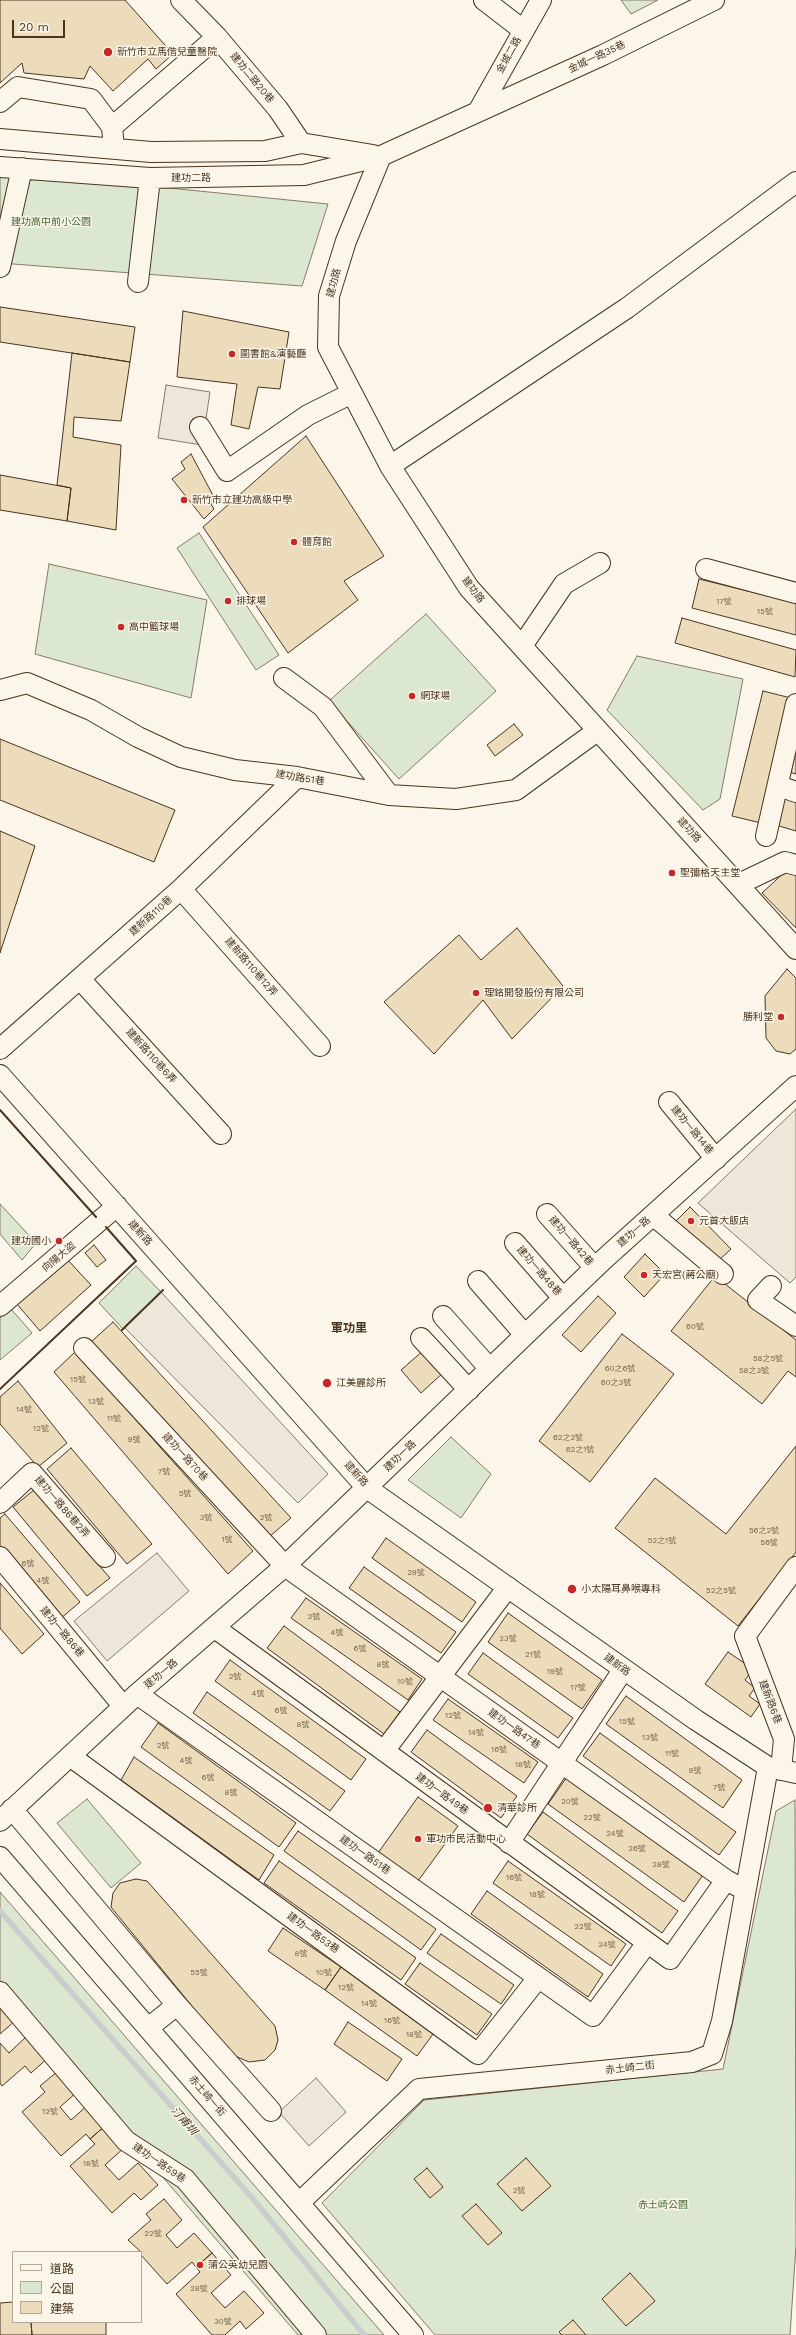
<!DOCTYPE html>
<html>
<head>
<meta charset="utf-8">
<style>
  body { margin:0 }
  #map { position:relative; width:796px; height:2335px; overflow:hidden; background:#fbf6e9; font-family:"Work Sans","Noto Sans TC",sans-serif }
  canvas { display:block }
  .legend { position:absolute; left:12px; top:2251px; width:130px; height:72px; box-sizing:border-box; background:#fbf6e9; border:1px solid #b4a999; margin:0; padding:5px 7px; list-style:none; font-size:12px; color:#4a3520 }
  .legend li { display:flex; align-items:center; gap:8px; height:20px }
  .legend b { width:20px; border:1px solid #b4a999 }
  .scale { position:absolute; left:12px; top:20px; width:53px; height:18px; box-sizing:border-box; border:2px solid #4a3520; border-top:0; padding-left:5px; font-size:12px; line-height:14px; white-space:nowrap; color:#4a3520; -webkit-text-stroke:3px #fbf6e9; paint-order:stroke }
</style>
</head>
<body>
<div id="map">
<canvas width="796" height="2335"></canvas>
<ul class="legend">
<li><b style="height:5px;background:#fbf6e9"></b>道路</li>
<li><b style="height:11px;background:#dce7d0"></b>公園</li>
<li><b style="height:11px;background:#ecdcbc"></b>建築</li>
</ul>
<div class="scale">20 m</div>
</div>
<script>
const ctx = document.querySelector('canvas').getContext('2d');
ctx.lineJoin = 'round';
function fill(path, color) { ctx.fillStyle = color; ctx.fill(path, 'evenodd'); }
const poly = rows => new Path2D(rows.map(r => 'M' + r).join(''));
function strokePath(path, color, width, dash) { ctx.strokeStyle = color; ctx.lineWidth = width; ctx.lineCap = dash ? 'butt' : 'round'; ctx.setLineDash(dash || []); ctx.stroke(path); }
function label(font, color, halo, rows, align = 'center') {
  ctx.font = font + ' "Work Sans","Noto Sans TC",sans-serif'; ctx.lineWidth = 3; ctx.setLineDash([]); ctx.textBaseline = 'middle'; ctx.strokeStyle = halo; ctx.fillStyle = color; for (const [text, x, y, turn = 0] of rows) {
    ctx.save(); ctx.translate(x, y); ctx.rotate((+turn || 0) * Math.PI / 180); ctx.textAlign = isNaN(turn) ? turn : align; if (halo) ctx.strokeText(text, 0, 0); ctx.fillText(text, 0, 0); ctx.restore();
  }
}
const green = poly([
  [621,0,658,0,631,14,621,0],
  [0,171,328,204,302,286,0,263,0,171],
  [199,533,279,655,256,670,177,548,199,533],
  [49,564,207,600,191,698,35,654,49,564],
  [426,614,496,691,399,779,329,701,426,614],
  [637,656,743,679,720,799,703,810,607,710,637,656],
  [0,1204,36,1243,22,1260,0,1234,0,1204],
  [136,1266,161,1292,123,1329,99,1303,136,1266],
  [11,1309,32,1333,0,1360,0,1318,11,1309],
  [451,1437,491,1474,461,1518,408,1480,451,1437],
  [87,1799,141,1863,111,1888,57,1823,87,1799],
  [795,1800,796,2245,790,2335,435,2335,322,2203,424,2100,723,2069,776,1811,795,1800],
  [0,1892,384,2335,298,2335,0,1987,0,1892]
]);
const parking = poly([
  [166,385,210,392,202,445,158,438,166,385],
  [796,1109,796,1277,790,1283,698,1203,796,1109],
  [161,1292,328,1474,298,1503,124,1327,161,1292],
  [157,1553,189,1591,107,1661,74,1621,157,1553],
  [316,2078,346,2112,309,2146,279,2112,316,2078]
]);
const stream = poly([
  [0,1911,254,2200,364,2335]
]);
const building = poly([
  [0,0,125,0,173,54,156,69,148,59,113,91,90,66,84,79,24,73,22,63,0,83,0,0],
  [0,307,135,327,130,362,0,342,0,307],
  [183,311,289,332,280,389,258,387,249,429,231,425,237,384,177,377,183,311],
  [72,353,130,362,121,421,74,417,73,437,121,445,116,530,67,521,71,488,57,485,72,353],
  [306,436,384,556,344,581,358,600,288,653,203,527,306,436],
  [191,454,216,501,211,504,214,509,204,519,172,479,185,469,181,462,191,454],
  [0,475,71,488,67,521,0,510,0,475],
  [699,579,796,603,796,635,692,608,699,579],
  [682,618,796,650,795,677,675,643,682,618],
  [763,691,791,698,761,823,732,816,763,691],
  [514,724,523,735,495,756,487,745,514,724],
  [0,739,175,810,154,862,0,800,0,739],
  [796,750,796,774,789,772,796,750],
  [785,796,796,800,796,831,776,825,785,796],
  [0,831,35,846,0,953,0,831],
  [790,867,796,873,796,928,762,893,790,867],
  [517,928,563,986,512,1039,483,1000,434,1054,384,1002,459,935,481,960,517,928],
  [787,969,796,978,796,1049,790,1054,776,1051,766,1038,765,996,787,969],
  [690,1207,731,1249,717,1262,676,1221,690,1207],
  [94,1245,106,1260,97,1267,85,1253,94,1245],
  [645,1254,665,1274,644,1297,624,1277,645,1254],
  [66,1258,91,1285,40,1331,16,1303,66,1258],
  [715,1276,796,1340,796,1377,788,1371,762,1404,671,1331,715,1276],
  [598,1296,616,1313,581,1352,562,1335,598,1296],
  [113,1322,291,1518,269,1537,91,1342,113,1322],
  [622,1334,674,1374,590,1482,539,1441,622,1334],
  [424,1350,444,1372,421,1393,401,1370,424,1350],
  [75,1352,253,1551,228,1574,54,1372,75,1352],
  [18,1381,67,1443,38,1467,0,1424,0,1397,18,1381],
  [796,1446,796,1552,738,1626,615,1528,655,1478,726,1534,796,1446],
  [71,1448,152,1544,127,1564,47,1469,71,1448],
  [34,1490,110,1578,87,1596,13,1507,34,1490],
  [5,1514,80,1602,60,1619,0,1548,0,1518,5,1514],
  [386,1538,476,1602,462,1622,372,1558,386,1538],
  [364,1567,456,1632,441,1653,349,1588,364,1567],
  [0,1583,44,1634,22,1654,0,1628,0,1583],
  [306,1598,422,1679,408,1700,291,1618,306,1598],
  [508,1613,602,1680,582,1709,488,1642,508,1613],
  [284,1626,400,1712,384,1734,267,1648,284,1626],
  [728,1652,753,1669,745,1680,755,1688,749,1696,760,1704,751,1717,705,1684,728,1652],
  [483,1653,573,1718,558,1738,468,1674,483,1653],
  [230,1660,366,1759,351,1780,215,1681,230,1660],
  [207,1692,345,1791,330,1811,193,1713,207,1692],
  [626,1696,742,1780,723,1808,606,1724,626,1696],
  [448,1699,538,1762,524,1783,433,1720,448,1699],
  [158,1723,296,1823,279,1847,141,1747,158,1723],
  [427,1730,517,1796,501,1818,411,1752,427,1730],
  [600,1733,736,1832,719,1855,583,1756,600,1733],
  [134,1757,274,1855,259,1880,121,1780,134,1757],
  [567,1777,703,1875,684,1902,548,1804,567,1777],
  [418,1797,458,1826,418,1881,378,1853,418,1797],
  [543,1812,678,1911,662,1933,527,1834,543,1812],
  [298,1831,436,1929,421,1950,284,1851,298,1831],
  [279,1861,416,1958,401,1980,264,1883,279,1861],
  [508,1861,626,1944,611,1966,493,1883,508,1861],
  [136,1879,147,1881,275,2026,278,2040,275,2050,265,2060,249,2062,235,2056,223,2044,111,1907,113,1893,120,1883,136,1879],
  [487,1891,603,1974,588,1997,471,1914,487,1891],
  [283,1928,341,1967,325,1990,268,1951,283,1928],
  [441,1934,514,1985,501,2004,427,1953,441,1934],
  [420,1963,492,2014,477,2035,405,1984,420,1963],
  [341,1967,433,2034,417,2056,325,1990,341,1967],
  [0,2002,16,2020,0,2034,0,2002],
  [348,2022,402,2059,387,2081,334,2044,348,2022],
  [28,2035,48,2058,31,2073,25,2066,2,2086,0,2083,0,2043,9,2053,28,2035],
  [58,2071,77,2092,60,2107,71,2120,88,2105,106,2125,90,2139,86,2134,61,2156,22,2112,45,2092,40,2086,58,2071],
  [106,2125,125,2147,105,2165,119,2180,138,2163,158,2185,141,2200,134,2193,112,2213,70,2166,95,2144,90,2139,106,2125],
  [526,2158,551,2186,522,2211,497,2184,526,2158],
  [427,2168,443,2187,430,2198,414,2179,427,2168],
  [164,2199,182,2220,166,2235,177,2248,194,2233,212,2253,196,2267,192,2262,167,2284,141,2255,141,2252,128,2240,151,2220,146,2214,164,2199],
  [476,2204,502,2233,488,2245,462,2216,476,2204],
  [212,2253,231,2275,211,2293,225,2308,244,2291,264,2313,246,2329,240,2321,225,2335,212,2335,176,2294,200,2272,196,2267,212,2253],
  [630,2273,655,2301,626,2326,602,2299,630,2273],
  [13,2302,13,2322,31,2322,32,2335,0,2335,0,2303,13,2302],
  [573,2320,586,2335,562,2335,559,2332,573,2320],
  [31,2322,106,2322,106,2335,32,2335,31,2322]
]);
const minor = poly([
  [181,0,217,37,278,109,301,143],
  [484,0,523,30],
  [0,102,18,87,91,99,112,127,114,148],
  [479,110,541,0],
  [112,127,217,37],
  [0,139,151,152,265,151,301,143,373,155],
  [381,156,346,241,329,296,328,347,390,466,469,588,796,949],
  [0,167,150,178,304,175,381,156,603,55,714,0],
  [0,267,22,168],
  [138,282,150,178],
  [200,427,227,471,308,415,352,393],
  [390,466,627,308,796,182],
  [706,569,796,593],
  [522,646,564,584,600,563],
  [284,678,323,707,389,795],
  [0,690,27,683,91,710,138,737,181,757,235,770,297,777,389,795,456,799,516,790,597,731],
  [779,786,796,792],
  [766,836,796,704],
  [739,884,785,862,796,865],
  [181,889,320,1046],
  [80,979,221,1134],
  [0,1049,181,889,297,777],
  [0,1075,367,1488,696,1720,768,1767,796,1773],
  [669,1102,716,1159],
  [547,1214,595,1268],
  [653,1215,723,1274],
  [515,1243,563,1298],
  [478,1281,525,1335],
  [771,1286,758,1300,796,1326],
  [0,1306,117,1206],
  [443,1316,490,1369],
  [421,1338,469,1390],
  [84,1348,285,1566,726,1880,745,1890],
  [0,1503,32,1473,105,1557],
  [0,1557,123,1706],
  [215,1628,670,1959,726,1880],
  [137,1694,593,2016,647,1943],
  [384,1751,508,1587],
  [70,1756,478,2054,538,1978],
  [781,1770,784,1739,745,1636,796,1567],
  [12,1809,177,2005,271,2111],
  [0,1821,137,1694,285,1566,602,1261,796,1086],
  [509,1843,623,1670],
  [0,1857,413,2335],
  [0,1992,126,2141,185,2179,316,2335],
  [148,2028,177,2005],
  [299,2203,419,2089,692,2062,712,2054,722,2021,768,1767]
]);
const wall = poly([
  [0,1110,96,1217],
  [122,1330,163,1290],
  [0,1389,136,1261,106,1227]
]);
const markers = [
  [108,52,5,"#c62828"],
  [232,354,4,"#c62828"],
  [184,500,4,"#c62828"],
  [294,542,4,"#c62828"],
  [228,601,4,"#c62828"],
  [121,627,4,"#c62828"],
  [412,696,4,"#c62828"],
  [672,873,4,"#c62828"],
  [476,993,4,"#c62828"],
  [781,1017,4,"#c62828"],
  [691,1221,4,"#c62828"],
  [59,1241,4,"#c62828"],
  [644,1275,4,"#c62828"],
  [327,1383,5,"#c62828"],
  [572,1589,5,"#c62828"],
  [488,1808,5,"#c62828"],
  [418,1839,4,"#c62828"],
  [200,2265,4,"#c62828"]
];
const numberNames = [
  ["17號",724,602],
  ["15號",765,612],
  ["60號",695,1327],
  ["58之5號",768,1359],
  ["60之6號",620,1369],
  ["58之3號",754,1371],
  ["15號",78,1380],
  ["60之3號",616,1383],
  ["13號",96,1402],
  ["14號",24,1410],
  ["11號",114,1419],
  ["12號",41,1429],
  ["62之2號",568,1438],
  ["9號",134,1440],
  ["62之1號",580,1450],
  ["7號",164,1472],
  ["5號",185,1494],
  ["3號",206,1518],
  ["2號",266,1518],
  ["56之2號",764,1531],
  ["1號",227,1540],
  ["52之1號",662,1541],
  ["56號",769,1543],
  ["6號",28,1564],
  ["29號",416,1573],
  ["4號",43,1581],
  ["52之5號",721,1591],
  ["2號",314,1617],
  ["4號",337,1633],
  ["23號",508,1639],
  ["6號",360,1649],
  ["21號",533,1655],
  ["8號",383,1665],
  ["19號",555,1672],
  ["2號",235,1677],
  ["10號",405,1682],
  ["17號",578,1688],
  ["4號",258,1694],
  ["6號",281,1711],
  ["12號",453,1716],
  ["15號",627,1722],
  ["8號",303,1725],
  ["14號",476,1733],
  ["13號",650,1738],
  ["2號",163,1746],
  ["16號",499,1750],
  ["11號",672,1754],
  ["4號",186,1761],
  ["18號",523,1765],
  ["9號",695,1771],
  ["6號",208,1778],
  ["7號",719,1788],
  ["8號",231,1793],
  ["20號",570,1802],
  ["22號",592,1818],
  ["24號",615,1834],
  ["26號",637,1849],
  ["28號",661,1865],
  ["16號",514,1878],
  ["18號",537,1895],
  ["22號",583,1927],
  ["24號",607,1945],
  ["8號",301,1954],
  ["55號",199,1973],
  ["10號",324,1973],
  ["12號",346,1988],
  ["14號",369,2004],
  ["16號",392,2021],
  ["18號",414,2035],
  ["12號",50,2112],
  ["18號",91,2164],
  ["2號",519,2191],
  ["22號",153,2234],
  ["28號",199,2289],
  ["30號",223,2322]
];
const poiNames = [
  ["新竹市立馬偕兒童醫院",117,52],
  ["圖書館&演藝廳",240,354],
  ["新竹市立建功高級中學",192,500],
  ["體育館",302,542],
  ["排球場",236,601],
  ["高中籃球場",129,627],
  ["網球場",420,696],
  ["聖彌格天主堂",680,873],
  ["理銘開發股份有限公司",484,993],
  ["勝利堂",773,1017,"right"],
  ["元首大飯店",699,1221],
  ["建功國小",51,1241,"right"],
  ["天宏宮(蔣公廟)",652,1275],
  ["江美麗診所",336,1383],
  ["小太陽耳鼻喉專科",581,1589],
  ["清華診所",497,1808],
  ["軍功市民活動中心",426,1839],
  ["蒲公英幼兒園",208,2265]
];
const streetNames = [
  ["金城二路",509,55,-61],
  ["金城一路35巷",597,57,-25],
  ["建功二路20巷",252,78,50],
  ["建功二路",191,178],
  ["建功路",334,283,-75],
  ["建功路",473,590,52],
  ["建功路51巷",300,778,9],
  ["建功路",689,830,47],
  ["建新路110巷",151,916,-42],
  ["建新路110巷12弄",251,967,49],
  ["建新路110巷6弄",151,1056,48],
  ["建功一路14巷",692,1130,50],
  ["建功一路",634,1232,-42],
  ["建新路",140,1233,48],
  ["建功一路42巷",571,1241,49],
  ["向陽大盜",59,1257,-40],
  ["建功一路48巷",539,1271,49],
  ["建功一路",400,1456,-44],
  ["建功一路70巷",185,1457,47],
  ["建新路",356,1474,47],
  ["建功一路86巷2弄",62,1507,49],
  ["建功一路86巷",62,1632,50],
  ["建新路",617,1665,36],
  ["建功一路",161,1674,-40],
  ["建新路6巷",770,1702,69],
  ["建功一路47巷",514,1729,35],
  ["建功一路49巷",442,1794,36],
  ["建功一路51巷",365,1855,35],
  ["建功一路53巷",313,1933,36],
  ["赤土崎二街",630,2068,-6],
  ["赤土崎一街",207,2096,49],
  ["建功一路59巷",159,2163,34]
];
const parkNames = [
  ["建功高中前小公園",51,222],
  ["赤土崎公園",663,2205]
];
const waterNames = [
  ["汀甫圳",184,2121,49]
];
const quarterNames = [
  ["軍功里",349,1328]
];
fill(green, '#dce7d0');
strokePath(green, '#887966', 1);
fill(parking, '#ede7d9');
strokePath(parking, '#887966', 1);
strokePath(stream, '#c9cecd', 5.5);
fill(building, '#ecdcbc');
strokePath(building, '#4a3520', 1);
strokePath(minor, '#4a3520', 22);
strokePath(minor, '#fbf6e9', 20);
strokePath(wall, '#4a3520', 2);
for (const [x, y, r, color] of markers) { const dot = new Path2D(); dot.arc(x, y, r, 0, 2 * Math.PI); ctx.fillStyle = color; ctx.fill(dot); strokePath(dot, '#fbf6e9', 1.5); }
label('8px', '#725f47', null, numberNames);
label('10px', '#4a3520', '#fbf6e9', poiNames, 'left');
label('10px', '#4a3520', '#fbf6e9', streetNames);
label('10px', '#436837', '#fbf6e9', parkNames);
label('italic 11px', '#4a3520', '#fbf6e9', waterNames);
label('bold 12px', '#4a3520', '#fbf6e9', quarterNames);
</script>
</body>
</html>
